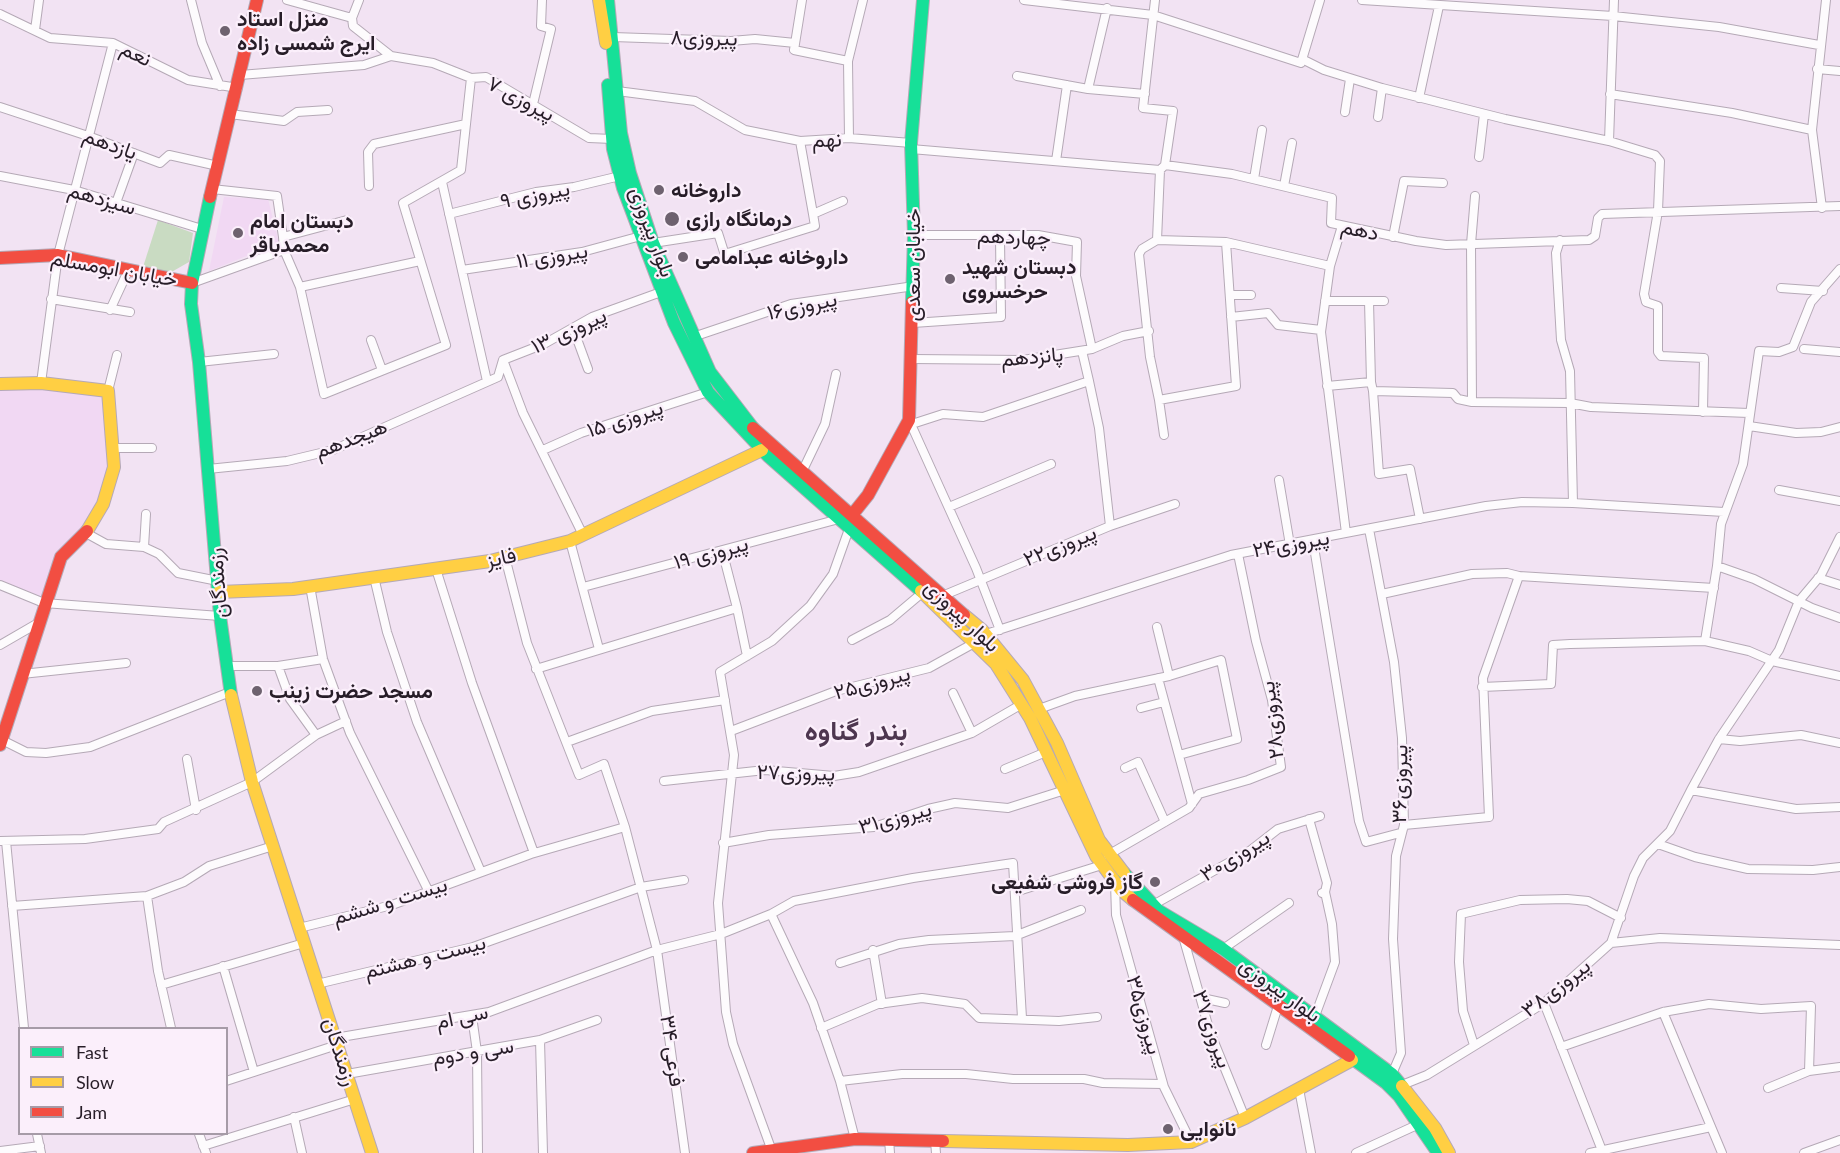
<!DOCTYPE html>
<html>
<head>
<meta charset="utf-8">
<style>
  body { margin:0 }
  #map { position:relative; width:1840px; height:1153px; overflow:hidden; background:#f2e3f3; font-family:Lato,sans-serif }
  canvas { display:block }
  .legend { position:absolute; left:18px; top:1027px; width:210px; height:108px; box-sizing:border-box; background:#fbeffb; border:2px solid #a69ba7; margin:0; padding:8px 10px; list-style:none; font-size:18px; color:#271d28 }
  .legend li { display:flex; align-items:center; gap:12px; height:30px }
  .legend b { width:30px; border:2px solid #a69ba7 }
</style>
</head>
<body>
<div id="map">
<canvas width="1840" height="1153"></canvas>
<ul class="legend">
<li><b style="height:8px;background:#16e098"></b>Fast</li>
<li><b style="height:8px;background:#ffcf43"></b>Slow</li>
<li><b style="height:8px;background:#f24e42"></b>Jam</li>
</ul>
</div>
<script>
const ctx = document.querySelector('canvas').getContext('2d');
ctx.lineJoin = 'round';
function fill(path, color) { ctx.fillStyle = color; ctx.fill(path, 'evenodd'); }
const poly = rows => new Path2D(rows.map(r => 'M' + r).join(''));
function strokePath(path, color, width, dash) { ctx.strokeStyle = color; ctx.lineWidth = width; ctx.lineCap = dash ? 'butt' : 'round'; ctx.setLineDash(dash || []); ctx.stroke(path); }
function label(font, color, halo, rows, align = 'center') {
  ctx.font = font + ' Lato,Vazirmatn,sans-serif'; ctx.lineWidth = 4.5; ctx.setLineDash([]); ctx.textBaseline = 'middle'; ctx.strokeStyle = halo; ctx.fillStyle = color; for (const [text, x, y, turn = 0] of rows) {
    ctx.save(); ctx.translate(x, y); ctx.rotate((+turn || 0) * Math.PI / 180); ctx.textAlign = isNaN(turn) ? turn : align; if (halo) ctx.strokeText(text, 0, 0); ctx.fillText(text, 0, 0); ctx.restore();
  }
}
const built = poly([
  [224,197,268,199,279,243,209,271],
  [0,384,108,391,114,467,86,533,55,556,44,603,0,585]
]);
const green = poly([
  [158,220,193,233,189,262,168,274,143,267]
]);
const street = poly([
  [191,0,202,43,220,86],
  [287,0,352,18],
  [359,0,352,18,353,26,391,56],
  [802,0,794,50,848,61],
  [1024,0,1153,15,1301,63,1320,0],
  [1155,0,1143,108,1173,111,1165,165],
  [1362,0,1613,16,1719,27,1819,45],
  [0,14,50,38,113,43,188,80,238,88],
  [35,30,39,0],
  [613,37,731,41,755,39,795,43],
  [1302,59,1324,70,1382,88,1505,119,1609,141,1655,155,1660,161,1658,211,1644,294,1646,302,1658,306,1658,352,1661,356,1704,358,1703,412],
  [1817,69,1840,71],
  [240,75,364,65,391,56,433,63,471,78,486,77,589,138,612,139],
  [1017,76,1088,89,1107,8],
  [1088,89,1145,94],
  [617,91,695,101,745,130,800,141,849,138,911,143],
  [1610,94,1732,113,1812,130],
  [1419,98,1439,6],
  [533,104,551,29,541,26,542,0],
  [0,107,88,136,160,163,169,155,218,166],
  [1345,112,1350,79],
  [230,114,284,121,297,112,328,110],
  [1378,117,1382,88],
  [849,138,848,61,863,0],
  [800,141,813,214],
  [1609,141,1614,0],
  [911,149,1160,170,1165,165,1232,174,1332,198,1331,223,1416,241,1446,245,1589,240,1595,236,1598,218,1602,214,1840,206],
  [1479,157,1484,114],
  [1056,161,1067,85],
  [1160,170,1157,240,1142,249,1139,254,1150,357,1159,400,1236,386,1226,242,1330,266,1342,226],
  [0,176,74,190,202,229],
  [1254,179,1262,130],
  [442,182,487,381],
  [369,186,368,152,374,144,466,124],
  [1284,186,1292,143],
  [212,189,277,196,283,237],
  [116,203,134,153],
  [1822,208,1812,130,1826,0],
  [449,214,536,192,574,187,620,176],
  [347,220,283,237,284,250,300,287,324,394,446,345,403,203,461,170,471,78],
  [914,235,1038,235,1077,242,1076,276,1092,349],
  [1393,237,1404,181,1443,183],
  [1157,240,1226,242],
  [1560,240,1556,253,1561,340,1570,371,1573,503],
  [653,243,718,233,724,252,728,253,815,226,813,214,843,201],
  [1330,266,1321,332,1346,533],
  [462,270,582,252,641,236],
  [192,283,284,250],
  [300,287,420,261],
  [1781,288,1823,291],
  [1230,295,1251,295],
  [51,299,130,312],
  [1325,301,1384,301],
  [1369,301,1371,382],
  [110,310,128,271],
  [1231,317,1268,313,1278,325,1321,330],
  [913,323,1001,317,1000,237],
  [573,328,588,369],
  [693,337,791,304,914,286],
  [371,340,382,370],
  [1804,349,1840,352],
  [912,359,1023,360,1092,349,1123,336,1149,331],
  [503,360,523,413,583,535],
  [199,362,274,354],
  [41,383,58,255,113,43],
  [1327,386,1371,382,1373,391,1453,393,1458,399,1472,402,1570,403,1591,407,1749,413],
  [108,391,117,355],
  [1373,391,1379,474,1410,469,1420,519],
  [1159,400,1164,435],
  [1472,402,1471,244,1475,196],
  [909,420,976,568,1000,630],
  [912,424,943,414,983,417,1089,381,1082,351],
  [1749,426,1796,433,1821,432,1840,427],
  [112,448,152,448],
  [543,450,581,433,708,392],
  [208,469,287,461,333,450,498,377,503,360,544,344,592,317,661,292],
  [802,472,825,424,836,374],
  [1279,480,1290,545],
  [1779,490,1840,501],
  [949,507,1051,464],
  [1110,526,1175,504],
  [1369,529,1394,662,1402,738,1404,825,1396,856,1393,939,1401,1053,1392,1074],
  [86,533,106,544,144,547,159,554,178,573,218,581],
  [570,541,599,649],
  [1313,541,1359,821,1366,842,1400,833],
  [144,547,146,514],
  [505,557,527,643,579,775,604,764,625,827,657,950,685,1153],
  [1717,566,1754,579,1812,608,1840,618],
  [436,569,472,683,534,853],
  [374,577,387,632,417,722,481,872],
  [1818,578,1840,585],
  [0,585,44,603,220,616],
  [310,586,323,659,350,733,428,890],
  [583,587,839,519],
  [1382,594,1472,574,1507,573,1519,576],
  [942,596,1110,526,1099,428,1089,381],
  [737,608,747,656],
  [1157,627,1169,676],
  [986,634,1231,555,1486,506,1522,502,1573,503,1724,512],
  [852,640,890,620,922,593],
  [1705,641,1717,566,1721,524,1743,464,1759,351,1779,352,1793,347,1811,302,1840,269],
  [0,645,38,623],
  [226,666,278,666,323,659],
  [278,666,290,699,316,735],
  [536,669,737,608,722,550],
  [22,674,126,663],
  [1158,678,1192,804],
  [1482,687,1551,684,1553,645,1570,644,1705,641,1749,651,1772,661,1840,676],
  [953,693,972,733],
  [1141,708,1164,702],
  [1039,709,1075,696,1169,676,1221,660,1237,739,1179,755],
  [731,731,836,691,929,668,976,642],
  [1719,739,1740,741,1801,735,1840,743],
  [2,740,26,752,46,753,90,747,230,692],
  [567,742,652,711,725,700],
  [187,759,196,810],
  [1125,768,1138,762,1165,822],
  [1005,769,1046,752],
  [664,781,765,770,834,776,859,772,972,733,1022,704],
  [1691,790,1719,739,1779,650,1799,601,1821,575,1840,537],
  [1309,819,1327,883,1325,892],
  [1404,825,1489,817,1483,678,1519,576,1714,588],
  [0,841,85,839,158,829,164,822,252,782,316,735,346,721],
  [6,841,24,1028],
  [723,843,769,835,874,827,928,809,955,803,1008,808,1065,790],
  [1658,844,1695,857,1748,869,1813,870,1840,867],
  [1108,855,1189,808,1199,794,1248,780,1281,767,1272,700,1256,641,1238,554],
  [1115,883,1116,915,1164,1087,1191,1142],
  [1015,892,1102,865],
  [147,896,158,971,171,1028],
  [1153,905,1251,850,1278,829,1320,816],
  [12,906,147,896,184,882,209,866,273,846],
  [771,914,813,1003,840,1081,855,1139],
  [299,928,392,905,531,854,625,827],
  [1184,940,1210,1032,1245,1118],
  [1611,943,1660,938,1840,945],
  [1223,949,1289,903],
  [873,950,882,1004],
  [840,963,899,944,929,940,1015,936,1081,910],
  [223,966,254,1072],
  [317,984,473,947,641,887,684,880],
  [161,985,304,943],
  [1202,998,1225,1003],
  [1544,1003,1603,1153],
  [1663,1012,1722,1153],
  [472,1016,477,1052,478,1153],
  [1315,1016,1335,962,1332,924,1325,892,1322,893],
  [821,1028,878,1004,922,998,965,1004,979,1018,1059,1021,1097,1017],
  [335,1038,489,1012,657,950,721,934,771,914,794,901,913,878,1013,863,1022,1018],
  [540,1040,543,1153],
  [1266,1045,1278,1006],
  [1474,1045,1463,1011,1459,962,1461,914,1520,900,1567,899,1588,901,1621,918],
  [1561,1047,1663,1012,1709,1004,1761,1009,1811,1006,1809,1071],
  [347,1074,540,1040,597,1020],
  [226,1081,337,1045],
  [840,1081,902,1074,966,1074,1013,1079,1084,1079,1103,1083,1163,1084],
  [1402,1085,1427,1075,1544,1003,1611,943,1634,876,1643,858,1670,831,1691,790,1796,809,1840,807],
  [1768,1088,1809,1071,1840,1067],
  [1299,1089,1311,1153],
  [294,1117,302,1153],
  [37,1134,41,1153],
  [199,1134,206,1153],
  [889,1139,890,1153],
  [935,1141,936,1153],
  [203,1146,355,1099],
  [0,1151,40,1146],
  [772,1151,733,1044,726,1012,718,903,734,755,720,672,772,641,810,606,833,574,849,529],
  [1356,1153,1419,1124],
  [1590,1153,1711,1127],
  [1804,1153,1840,1140]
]);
const fast = poly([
  [608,0,621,133,630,173,653,243,710,372,753,428],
  [608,85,613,149,623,188,674,323,708,392,768,456,921,591],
  [210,197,192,283,191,304,199,362,220,616,231,695],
  [912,302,914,235,911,143,923,0],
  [1124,873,1159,911,1223,949,1392,1074,1402,1086],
  [1349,1056,1386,1083,1399,1096,1438,1153]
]);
const slow = poly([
  [599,0,606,43],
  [0,384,41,383,108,391,114,467,103,504,87,531],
  [921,591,996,664,1030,718,1096,856,1121,890,1133,900],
  [219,592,293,589,490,561,570,541,762,450],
  [964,615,982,630,1023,680,1057,743,1099,840,1124,873],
  [231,695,252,782,372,1153],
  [1402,1086,1435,1128,1449,1153],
  [943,1141,1128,1145,1191,1142,1245,1118,1352,1060]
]);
const jam = poly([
  [210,197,257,0],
  [0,258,58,255,192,283],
  [753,428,964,615],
  [852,515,868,495,909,420,912,302],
  [0,745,61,557,87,531],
  [1133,900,1349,1056],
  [753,1153,855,1139,943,1141]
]);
const markers = [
  [225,31,6,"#6e626f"],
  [659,190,6,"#6e626f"],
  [672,219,8,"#6e626f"],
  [238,233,6,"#6e626f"],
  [683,257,6,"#6e626f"],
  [950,279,6,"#6e626f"],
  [257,691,6,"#6e626f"],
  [1155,882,6,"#6e626f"],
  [1168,1129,6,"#6e626f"]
];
const poiNames = [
  ["منزل استاد",237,19],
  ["ایرج شمسى زاده",237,43],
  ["داروخانه",671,190],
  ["درمانگاه رازی",686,219],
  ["دبستان امام",250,221],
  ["محمدباقر",250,245],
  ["داروخانه عبدامامی",695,257],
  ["دبستان شهید",962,267],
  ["حرخسروی",962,291],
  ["مسجد حضرت زینب",269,691],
  ["گاز فروشی شفیعی",1143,882,"right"],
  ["نانوایی",1180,1129]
];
const streetNames = [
  ["پیروزی۸",704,38,1],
  ["نعم",136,54,26],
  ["پیروزی ۷",521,99,28],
  ["نهم",827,140,-2],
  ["یازدهم",110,144,20],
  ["پیروزی ۹",535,195,-11],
  ["سیزدهم",102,199,16],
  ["دهم",1360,230,12],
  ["بلوار پیروزی",652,232,70],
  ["چهاردهم",1014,237,2],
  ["پیروزی ۱۱",552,256,-9],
  ["خیابان سعدی",913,265,-90],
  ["خیابان ابومسلم",114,269,10],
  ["پیروزی۱۶",802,306,-12],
  ["پیروزی ۱۳",569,331,-25],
  ["پانزدهم",1032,357,-5],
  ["پیروزی ۱۵",625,419,-18],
  ["هیجدهم",351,439,-21],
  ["پیروزی۲۴",1291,544,-10],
  ["پیروزی۲۲",1060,546,-22],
  ["پیروزی ۱۹",711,553,-15],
  ["فایز",501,558,-12],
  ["رزمندگان",218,583,-95],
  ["بلوار پیروزی",962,616,43],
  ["پیروزی۲۵",872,683,-15],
  ["پیروزی۲۸",1272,720,-97],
  ["پیروزی۲۷",796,773,1],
  ["پیروزی۳۶",1400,784,-89],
  ["پیروزی۳۱",895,818,-15],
  ["پیروزی۳۰",1235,856,-32],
  ["بیست و ششم",390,901,-17],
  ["بیست و هشتم",425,957,-14],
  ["پیروزی۳۸",1556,988,-38],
  ["بلوار پیروزی",1280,990,36],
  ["پیروزی۳۵",1144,1015,74],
  ["سی ام",462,1017,-12],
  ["پیروزی۳۷",1212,1029,71],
  ["فرعی ۳۴",672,1051,82],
  ["رزمندگان",340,1052,72],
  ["سی و دوم",473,1052,-9]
];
const districtNames = [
  ["بندر گناوه",856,731]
];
fill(built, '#f1d8f3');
fill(green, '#c9dbc2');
strokePath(street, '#b5a9b6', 10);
strokePath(fast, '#b5a9b6', 14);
strokePath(slow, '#b5a9b6', 14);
strokePath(jam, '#b5a9b6', 14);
strokePath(street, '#fdfbfd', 8);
strokePath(fast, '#16e098', 12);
strokePath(slow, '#ffcf43', 12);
strokePath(jam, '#f24e42', 12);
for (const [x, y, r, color] of markers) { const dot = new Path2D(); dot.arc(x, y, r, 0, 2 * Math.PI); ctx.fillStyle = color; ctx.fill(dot); strokePath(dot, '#fbeffb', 2); }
label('bold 21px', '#271d28', '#fbeffb', poiNames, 'left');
label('21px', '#271d28', '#fbeffb', streetNames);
label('bold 27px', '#4e3750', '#fbeffb', districtNames);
</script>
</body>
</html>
